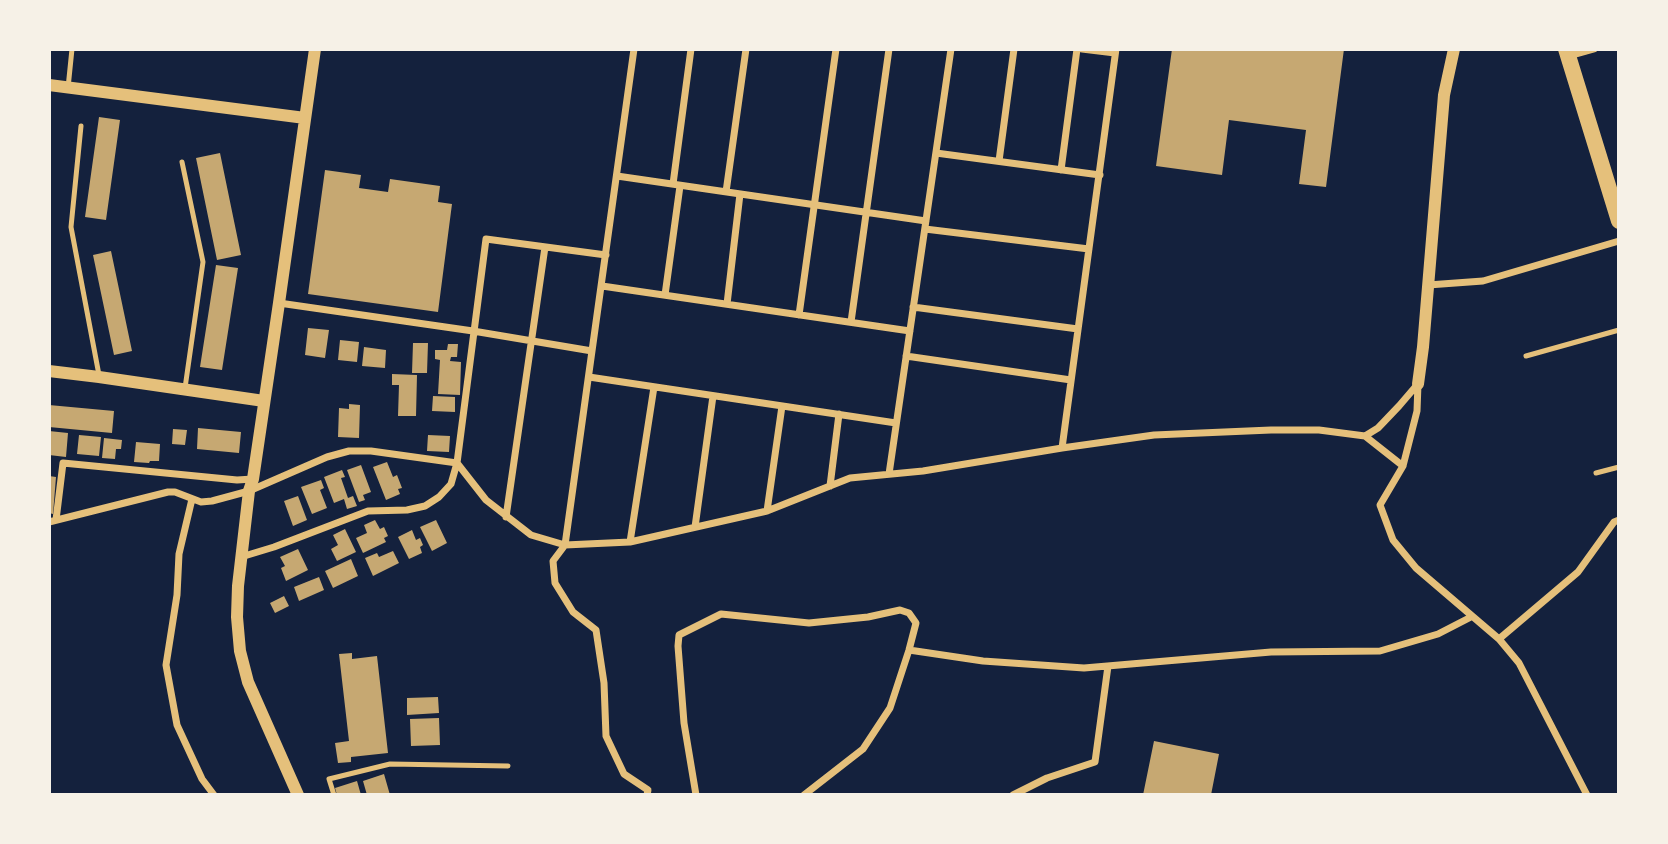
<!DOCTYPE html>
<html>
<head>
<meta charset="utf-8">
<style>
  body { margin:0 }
  #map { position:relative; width:1668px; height:844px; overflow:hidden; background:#14213d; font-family:Montserrat,sans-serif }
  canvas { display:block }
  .frame { position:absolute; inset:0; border:51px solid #f6f1e7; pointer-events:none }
</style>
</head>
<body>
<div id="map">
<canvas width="1668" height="844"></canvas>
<div class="frame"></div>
</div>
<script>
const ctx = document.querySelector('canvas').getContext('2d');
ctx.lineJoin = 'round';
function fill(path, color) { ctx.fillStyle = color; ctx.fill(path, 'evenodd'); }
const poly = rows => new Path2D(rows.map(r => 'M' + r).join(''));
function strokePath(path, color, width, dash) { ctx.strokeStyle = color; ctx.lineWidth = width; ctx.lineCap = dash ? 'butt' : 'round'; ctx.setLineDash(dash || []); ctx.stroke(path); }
const building = poly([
  [1172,49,1344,49,1326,187,1299,184,1306,130,1229,120,1222,175,1156,166],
  [99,117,120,120,106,220,85,217],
  [220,153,241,255,217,260,196,158],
  [325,170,361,175,359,188,388,192,390,179,440,186,438,202,452,204,438,312,308,294],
  [111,251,132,351,114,355,93,255],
  [216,265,238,268,222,370,200,367],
  [308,328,329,330,325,358,305,355],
  [340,340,359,342,357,362,338,360],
  [413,343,428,343,427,373,412,373],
  [448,344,458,344,457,357,451,357,450,361,461,362,460,395,438,394,440,360,435,359,435,350,447,350],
  [364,347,386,350,385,368,362,366],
  [392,374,417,375,416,416,398,416,399,385,392,385],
  [433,396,455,397,455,412,432,411],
  [349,404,360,405,359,438,338,437,339,408,349,409],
  [49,405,114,411,112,433,49,427],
  [198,428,241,432,239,453,197,449],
  [173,429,187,430,185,445,172,444],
  [49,431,68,433,66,457,49,455],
  [79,435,101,437,99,456,77,454],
  [428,435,450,436,449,452,427,451],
  [104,438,122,440,121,449,116,449,115,459,102,458],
  [136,442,160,444,159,461,150,461,149,463,134,462],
  [387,462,393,477,397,475,402,488,398,489,400,494,386,500,373,467],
  [361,465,371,492,363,495,365,500,359,502,347,470],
  [342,470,345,477,341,478,348,498,353,496,357,506,347,509,344,499,334,503,324,477],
  [49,476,56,477,53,514,49,513],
  [321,480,324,488,320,490,327,508,312,514,301,487],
  [298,496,307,520,293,526,284,501],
  [375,520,380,529,384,527,388,536,384,538,386,542,363,553,356,538,367,533,364,525],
  [436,520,447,543,432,551,420,527],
  [345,529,356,552,337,561,331,549,338,545,333,535],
  [412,530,416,540,420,538,423,545,420,547,422,553,409,559,398,537],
  [298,549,308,570,286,581,281,568,285,566,280,557],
  [393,551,399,563,373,576,365,558,377,553,379,557],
  [351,559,358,576,333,588,325,571],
  [319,577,324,590,299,601,294,587],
  [284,596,289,606,275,613,270,603],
  [352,653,352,659,377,656,388,753,351,757,351,762,338,763,335,743,349,741,339,654],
  [438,697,439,713,407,715,407,698],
  [439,718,440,745,411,746,410,719],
  [1154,741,1219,754,1211,795,1143,795],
  [384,774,390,795,367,795,363,781],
  [357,781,361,795,337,795,335,788]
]);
const service = poly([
  [68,88,72,49],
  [81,126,71,227,99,375],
  [182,162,203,262,185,388],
  [1526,356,1619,330],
  [1596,473,1619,467],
  [334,795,329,779,390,764,508,766]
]);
const minor = poly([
  [634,49,565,545,553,561,555,583,573,612,596,630,604,683,606,736,624,774,648,790,647,795],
  [1082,49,1115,53],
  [1569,56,1594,49],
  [936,153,1100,175],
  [999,161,1014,49],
  [1061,170,1077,49],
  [617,176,926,221],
  [673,184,691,49],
  [726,192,746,49],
  [925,229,1089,249],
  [1428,285,1483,281,1619,241],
  [602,286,910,331],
  [665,295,680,186],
  [279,303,473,331,592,351],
  [727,304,740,194],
  [913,307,1078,329],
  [799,315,836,49],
  [851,322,889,49],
  [906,356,1071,380],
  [589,377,896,423],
  [1418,384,1417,411,1403,466,1380,505,1393,540,1416,568,1499,639,1519,663,1587,795],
  [1062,448,1116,49],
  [1403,466,1365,436,1378,428,1399,406,1417,385],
  [889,474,951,49],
  [830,486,839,414],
  [192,499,179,554,177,595,166,665,177,725,202,779,214,795],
  [767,511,782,406],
  [506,517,545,247],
  [56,520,63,463,237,480,253,479],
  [49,522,168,492,175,492,201,502,212,501,249,491,327,457,349,451,371,451,457,463,486,500,531,535,565,545,630,542,767,511,850,478,923,471,1062,448,1154,435,1271,430,1319,430,1365,436],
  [695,527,713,396],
  [630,542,654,387],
  [241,557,274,547,368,511,407,510,425,506,439,497,451,484,457,463,486,239,606,255],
  [1499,639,1578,572,1614,522,1619,520],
  [909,650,983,661,1084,668,1271,652,1380,651,1438,634,1471,617],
  [696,795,684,723,678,646,679,635,721,614,809,623,868,617,900,610,909,613,916,623,909,650,890,708,863,749,804,795],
  [1013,795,1047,778,1095,762,1108,666]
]);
const tertiary = poly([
  [49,85,305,118],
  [49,371,99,377,264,401],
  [1418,384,1423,347,1444,95,1454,49],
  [298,795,248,682,240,651,237,617,238,586,249,491,253,479,279,303,315,49]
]);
const primary = poly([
  [1566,49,1619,221]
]);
fill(building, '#c6a872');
strokePath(service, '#e5c07b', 5);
strokePath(minor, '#e5c07b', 7);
strokePath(tertiary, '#e5c07b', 12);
strokePath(primary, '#e5c07b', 16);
</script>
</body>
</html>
